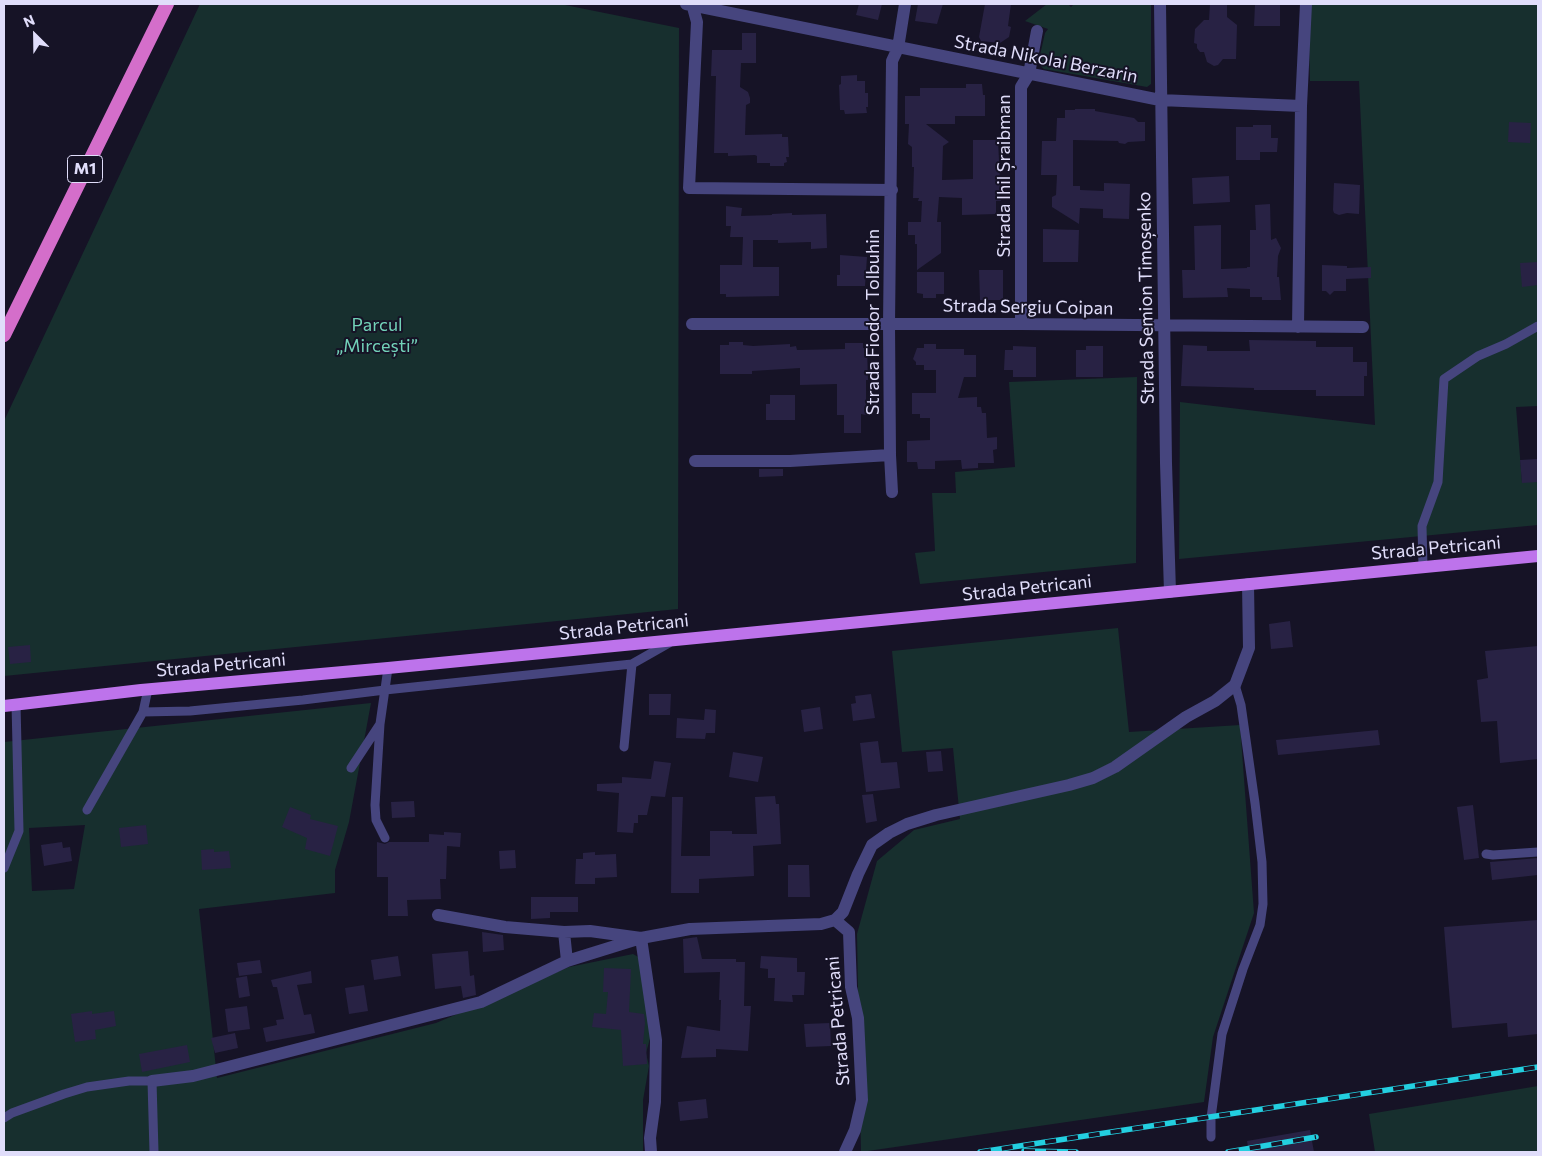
<!DOCTYPE html>
<html>
<head>
<meta charset="utf-8">
<style>
  body { margin:0 }
  #map { position:relative; width:1542px; height:1156px; overflow:hidden; background:#161326; font-family:Commissioner,sans-serif }
  canvas { display:block }
  .frame { position:absolute; inset:0; border:5px solid #e0ddfa; pointer-events:none }
  .north { position:absolute; left:10px; top:10px; width:50px; height:50px; -webkit-text-stroke:4px #161326; paint-order:stroke; rotate:337deg; font-size:14px; font-weight:700; line-height:20px; text-align:center; color:#e0ddfa }
  .north::after { content:''; display:block; margin:auto; width:18px; height:22px; background:#e0ddfa; clip-path:polygon(50% 0,100% 100%,50% 72%,0 100%) }
</style>
</head>
<body>
<div id="map">
<canvas width="1542" height="1156"></canvas>
<div class="frame"></div>
<div class="north">N</div>
</div>
<script>
const ctx = document.querySelector('canvas').getContext('2d');
ctx.lineJoin = 'round';
function fill(path, color) { ctx.fillStyle = color; ctx.fill(path, 'evenodd'); }
const poly = rows => new Path2D(rows.map(r => 'M' + r).join(''));
function strokePath(path, color, width, dash) { ctx.strokeStyle = color; ctx.lineWidth = width; ctx.lineCap = dash ? 'butt' : 'round'; ctx.setLineDash(dash || []); ctx.stroke(path); }
function label(font, color, halo, rows, align = 'center') {
  ctx.font = font + ' Commissioner,sans-serif'; ctx.lineWidth = 4; ctx.setLineDash([]); ctx.textBaseline = 'middle'; ctx.strokeStyle = halo; ctx.fillStyle = color; for (const [text, x, y, turn = 0] of rows) {
    ctx.save(); ctx.translate(x, y); ctx.rotate((+turn || 0) * Math.PI / 180); ctx.textAlign = isNaN(turn) ? turn : align; if (halo) ctx.strokeText(text, 0, 0); ctx.fillText(text, 0, 0); ctx.restore();
  }
}
const green = poly([
  [200,4,560,4,679,28,678,609,4,676,4,421],
  [1047,4,1068,4,1071,7,1074,4,1151,4,1151,84,1147,87,1044,69,1038,64,1045,33,1048,29,1025,21],
  [1308,4,1538,4,1538,406,1516,407,1522,482,1538,482,1538,525,1179,559,1180,402,1375,425,1359,81,1310,81],
  [1137,377,1136,563,920,584,915,553,935,551,932,493,956,493,955,472,1015,467,1009,382],
  [1118,628,1129,732,1240,725,1254,913,1213,1037,1204,1102,861,1152,857,934,877,861,914,830,960,819,953,748,902,752,892,651],
  [371,703,349,822,335,870,335,893,199,909,217,1078,436,1023,569,967,633,954,640,958,651,1035,646,1053,649,1066,643,1100,643,1152,4,1152,4,742],
  [85,825,74,889,32,891,29,828],
  [1538,1086,1538,1152,1375,1152,1369,1114]
]);
const building = poly([
  [859,4,882,4,878,20,856,15],
  [918,4,943,4,937,24,915,21],
  [985,4,1011,4,1008,26,1011,27,1009,37,1000,43,981,41,979,37],
  [1210,4,1227,4,1227,17,1237,25,1236,59,1223,59,1218,65,1214,66,1207,62,1204,52,1200,52,1197,48,1197,44,1194,43,1195,29,1204,20,1209,20],
  [1255,4,1280,4,1280,26,1254,26],
  [742,33,756,33,756,63,741,63,740,87,748,92,750,98,750,103,746,105,745,135,782,134,782,137,788,137,789,157,786,157,787,162,784,163,784,166,770,166,770,163,757,163,757,156,755,155,728,156,728,153,714,153,716,76,711,76,712,50,742,50],
  [857,75,857,81,865,81,865,93,868,93,868,107,866,107,867,113,845,114,844,110,840,110,839,85,841,84,841,76],
  [966,84,982,84,983,95,985,95,985,116,955,116,955,124,926,124,949,142,943,146,942,180,973,179,973,140,998,140,1001,201,996,201,996,214,962,215,962,198,939,197,937,222,941,222,941,253,917,270,917,244,915,244,915,235,908,235,908,222,921,222,922,201,918,201,919,198,913,198,914,167,912,167,912,147,908,144,909,124,905,124,905,96,920,96,920,88,966,88],
  [1075,109,1095,109,1095,111,1134,118,1138,122,1145,122,1145,141,1128,142,1125,144,1119,143,1118,141,1073,140,1073,186,1080,186,1080,190,1104,191,1104,183,1130,184,1129,219,1103,218,1103,209,1080,208,1079,224,1052,207,1052,197,1056,195,1057,175,1041,175,1042,141,1056,141,1057,118,1065,118,1065,110,1075,110],
  [1509,122,1531,123,1530,143,1508,142],
  [1253,125,1271,125,1271,138,1278,138,1277,152,1260,152,1260,160,1236,160,1236,127,1253,127],
  [1229,176,1230,202,1193,204,1192,178],
  [1334,183,1360,185,1359,214,1347,213,1339,215,1334,213,1333,210],
  [1270,204,1271,240,1276,238,1281,248,1278,256,1277,277,1279,277,1281,300,1262,300,1262,297,1250,297,1250,289,1227,288,1228,297,1183,298,1182,270,1195,270,1194,226,1221,225,1221,269,1247,268,1247,267,1250,267,1250,230,1256,230,1255,205],
  [726,206,742,208,741,216,772,215,772,214,792,213,792,215,826,214,827,248,811,249,811,242,778,243,778,240,753,240,753,267,779,267,779,296,726,297,726,294,720,294,720,265,742,265,743,237,730,237,731,226,726,226],
  [1043,229,1079,230,1078,262,1043,262],
  [840,255,867,257,865,286,837,286,837,275,840,275],
  [1538,262,1538,285,1522,287,1520,263],
  [1322,265,1347,266,1347,268,1371,267,1371,278,1346,279,1346,291,1334,291,1330,295,1326,291,1322,291],
  [979,270,1003,270,1003,300,980,300],
  [917,272,944,272,944,294,936,294,936,298,923,298,923,294,917,293],
  [1249,340,1316,341,1316,347,1353,347,1353,362,1367,362,1367,376,1364,376,1364,396,1316,396,1316,390,1254,390,1254,388,1181,386,1183,345,1207,346,1207,351,1250,351],
  [729,342,743,342,743,345,753,346,790,344,790,347,796,346,797,350,845,349,845,343,863,343,863,348,867,348,868,380,866,380,866,415,861,414,861,433,844,433,844,415,837,415,837,384,800,385,800,368,752,371,752,374,720,374,720,345,729,345],
  [924,344,936,344,936,349,964,349,964,355,976,355,976,377,964,377,958,398,977,397,977,407,981,407,982,413,986,413,987,438,997,437,997,449,993,450,994,463,978,463,978,468,962,469,961,460,935,461,935,469,918,469,917,462,907,462,907,441,930,440,930,418,920,418,920,414,912,414,912,393,936,393,936,370,924,370,924,365,916,365,916,362,913,359,917,348,924,348],
  [1013,346,1036,347,1036,377,1013,377,1013,370,1004,370,1005,350,1013,350],
  [1086,346,1103,346,1103,377,1076,377,1076,350,1086,350],
  [770,395,795,395,795,420,766,420,766,404,770,404],
  [1538,459,1538,482,1522,483,1520,460],
  [759,469,783,469,783,476,759,477],
  [1290,621,1293,647,1271,649,1269,624],
  [30,645,31,662,10,664,8,647],
  [1538,646,1538,759,1500,763,1497,721,1481,722,1477,680,1488,678,1485,651],
  [649,694,671,694,670,715,649,715],
  [871,694,875,718,853,721,851,704,856,703,855,696],
  [820,707,823,729,804,732,801,710],
  [705,709,716,710,715,733,706,733,705,739,676,738,677,718,704,720],
  [1378,730,1380,745,1278,755,1276,740],
  [878,741,881,763,897,762,900,788,866,792,860,743],
  [941,751,943,771,928,772,926,752],
  [733,752,763,757,758,782,729,777],
  [654,761,671,763,665,797,651,796,647,815,638,815,638,823,634,823,633,833,617,832,619,793,597,791,597,784,622,783,622,777,651,779],
  [873,794,877,821,866,823,862,795],
  [775,796,776,804,779,804,781,844,753,846,754,876,699,879,699,893,671,893,672,797,683,797,681,856,710,856,710,831,732,831,732,834,757,834,755,797],
  [414,801,415,817,392,818,391,802],
  [1473,805,1479,858,1464,860,1457,807],
  [290,807,311,815,310,819,338,826,330,856,305,849,307,838,282,827],
  [146,825,148,844,121,847,119,828],
  [444,832,461,833,460,847,447,846,446,879,440,879,441,899,407,900,408,916,388,916,388,877,377,877,377,842,385,844,389,842,429,842,429,834,444,835],
  [62,842,63,848,70,847,72,861,44,866,41,845],
  [214,849,214,852,229,851,231,868,202,870,201,850],
  [515,850,516,868,500,869,499,851],
  [595,852,595,855,616,854,617,877,595,878,595,884,575,884,576,859,583,859,583,853],
  [1538,858,1538,875,1492,880,1490,862],
  [788,865,809,865,810,897,788,897],
  [531,897,578,897,578,912,550,912,550,918,531,919],
  [1538,920,1538,1034,1508,1037,1507,1023,1452,1028,1444,927],
  [482,932,503,935,504,950,483,952],
  [697,937,702,959,736,959,736,962,745,962,744,1006,751,1006,748,1051,716,1049,716,1057,681,1058,687,1026,720,1031,721,1000,719,1000,720,972,684,973,683,939],
  [468,951,470,976,474,975,476,995,463,998,461,986,435,989,432,954],
  [398,956,401,976,374,980,371,960],
  [761,956,797,958,797,972,805,972,804,995,792,995,793,1002,774,1001,775,978,768,978,768,969,760,968],
  [260,960,262,973,239,976,237,963],
  [604,968,631,969,629,1012,644,1014,645,1023,643,1044,646,1044,647,1064,623,1066,621,1030,592,1027,594,1013,606,1014,608,992,603,992],
  [311,971,312,983,297,985,304,1015,311,1014,315,1033,266,1042,263,1028,277,1025,276,1020,284,1019,277,987,273,987,271,980],
  [247,976,250,996,239,998,236,978],
  [364,985,368,1011,349,1014,345,988],
  [247,1006,250,1029,228,1032,225,1009],
  [92,1011,92,1014,114,1011,116,1026,95,1030,96,1039,75,1042,71,1014],
  [830,1023,831,1046,806,1047,804,1024],
  [235,1033,238,1048,215,1053,211,1038],
  [187,1045,190,1062,142,1072,139,1054],
  [706,1099,708,1118,680,1121,678,1102],
  [1310,1130,1314,1152,1249,1152,1247,1141]
]);
const service = poly([
  [1423,567,1422,526,1438,482,1444,379,1478,356,1506,344,1538,326],
  [143,712,190,711,303,700,385,690,632,664,669,643],
  [380,724,375,805,376,820,385,838],
  [624,747,632,664],
  [351,768,380,724,388,668],
  [87,810,143,712,148,689],
  [1486,854,1493,855,1538,852],
  [4,868,19,831,16,704],
  [4,1118,12,1113,64,1094,87,1087,129,1081,152,1081,154,1152],
  [1211,1137,1211,1118,1222,1034,1243,969,1260,925,1263,904,1262,862,1255,803,1241,705,1235,685]
]);
const minor = poly([
  [686,4,1160,100,1301,106],
  [692,4,697,22,689,188,892,190],
  [1160,4,1166,463,1170,592],
  [692,324,1021,324,1363,327],
  [1021,324,1021,87,1029,74,1037,31],
  [1298,327,1301,106,1306,4],
  [695,461,790,461,890,455],
  [892,492,890,455,889,324,892,61,898,48,905,4],
  [438,915,505,927,564,932,590,931,641,938,656,1040,655,1102,650,1138,651,1152],
  [835,920,849,932,851,987,858,1018,862,1100,855,1130,845,1152],
  [564,932,567,961],
  [152,1081,193,1076,481,1002,567,961,641,938,690,929,821,924,835,920,843,912,858,874,872,845,889,833,907,824,936,815,1069,785,1093,778,1115,767,1186,717,1215,701,1235,685,1249,648,1248,584]
]);
const primary = poly([
  [4,706,141,690,388,668,1538,556]
]);
const trunk = poly([
  [4,335,167,4]
]);
const rail = poly([
  [1024,1151,1076,1152],
  [980,1152,1538,1067],
  [1228,1152,1316,1137]
]);
const shields = [
  [85,169,35]
];
const shieldNames = [
  ["M1",85,169]
];
const streetNames = [
  ["Strada Nikolai Berzarin",1046,59,11],
  ["Strada Ihil Șraibman",1004,176,-90],
  ["Strada Semion Timoșenko",1146,298,-91],
  ["Strada Sergiu Coipan",1028,307,1],
  ["Strada Fiodor Tolbuhin",873,322,-90],
  ["Strada Petricani",1436,548,-5],
  ["Strada Petricani",1027,588,-6],
  ["Strada Petricani",624,627,-6],
  ["Strada Petricani",221,665,-5],
  ["Strada Petricani",838,1021,-95]
];
const parkNames = [
  ["Parcul",377,325],
  ["„Mircești”",377,346]
];
fill(green, '#172f2e');
fill(building, '#282244');
strokePath(service, '#46457e', 9);
strokePath(minor, '#46457e', 12);
strokePath(primary, '#bd73eb', 12);
strokePath(trunk, '#d46eca', 14);
strokePath(rail, '#23cfe0', 5.5);
strokePath(rail, '#161326', 4, [11]);
for (const [x, y, w] of shields) { const box = new Path2D(); box.roundRect(x - w / 2, y - 13.5, w, 27, 4); ctx.fillStyle = '#161326'; ctx.fill(box); strokePath(box, '#e0ddfa', 1); }
label('bold 16px', '#e0ddfa', null, shieldNames);
label('18px', '#e0ddfa', '#161326', streetNames);
label('18px', '#72d1b8', '#161326', parkNames);
</script>
</body>
</html>
